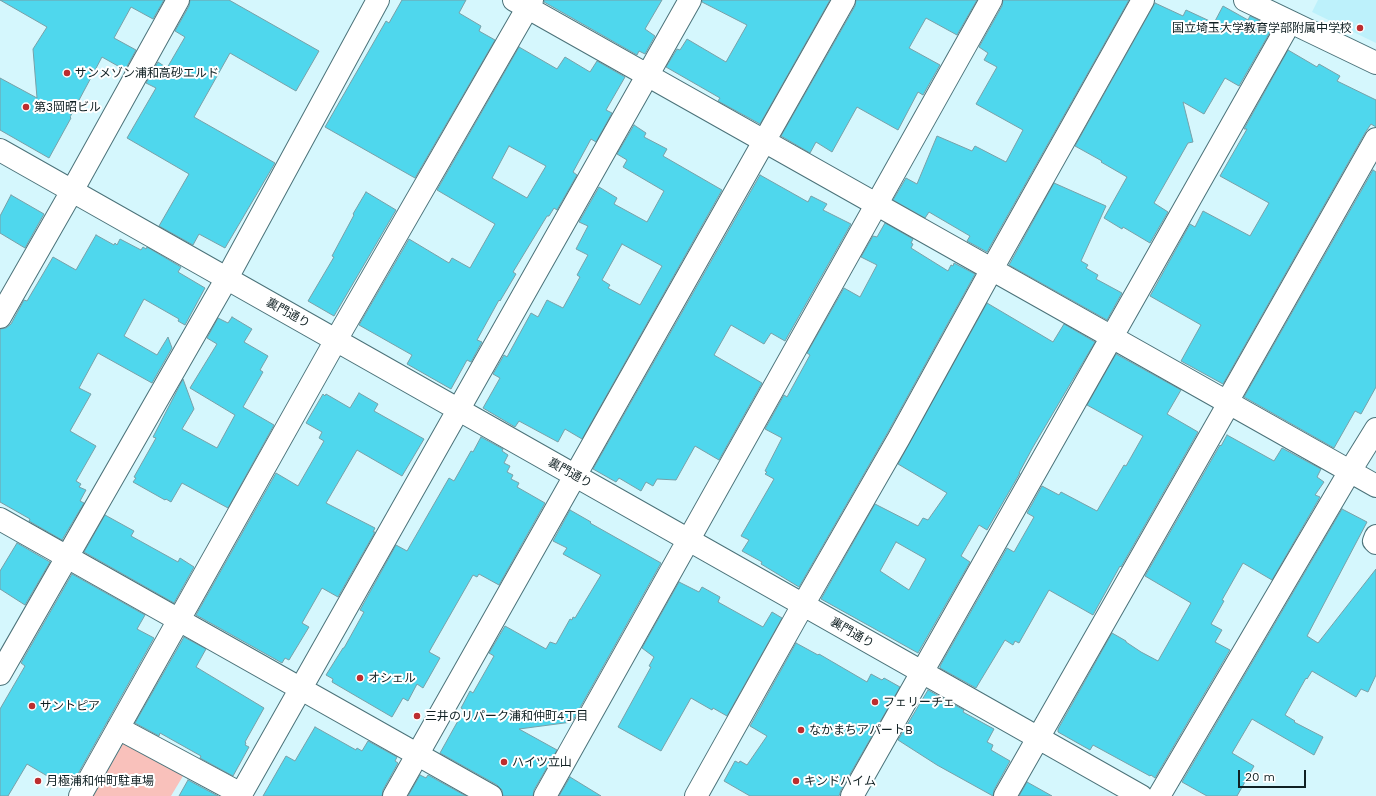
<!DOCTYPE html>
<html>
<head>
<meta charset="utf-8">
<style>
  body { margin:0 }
  #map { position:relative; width:1376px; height:796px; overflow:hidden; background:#d5f7fd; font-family:"Work Sans",sans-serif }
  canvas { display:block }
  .scale { position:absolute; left:1238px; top:770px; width:68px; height:18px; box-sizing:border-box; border:2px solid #102023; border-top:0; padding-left:5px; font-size:12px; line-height:14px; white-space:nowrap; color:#102023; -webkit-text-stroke:3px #fff; paint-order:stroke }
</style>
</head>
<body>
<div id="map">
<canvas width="1376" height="796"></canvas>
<div class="scale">20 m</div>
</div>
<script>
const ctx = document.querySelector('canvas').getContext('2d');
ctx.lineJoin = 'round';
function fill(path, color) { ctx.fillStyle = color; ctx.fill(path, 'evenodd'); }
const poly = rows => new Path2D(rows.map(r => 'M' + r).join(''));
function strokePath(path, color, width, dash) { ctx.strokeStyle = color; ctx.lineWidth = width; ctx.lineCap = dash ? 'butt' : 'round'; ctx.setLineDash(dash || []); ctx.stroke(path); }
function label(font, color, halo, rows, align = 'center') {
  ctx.font = font + ' "Work Sans","Noto Sans JP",sans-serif'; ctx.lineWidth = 4; ctx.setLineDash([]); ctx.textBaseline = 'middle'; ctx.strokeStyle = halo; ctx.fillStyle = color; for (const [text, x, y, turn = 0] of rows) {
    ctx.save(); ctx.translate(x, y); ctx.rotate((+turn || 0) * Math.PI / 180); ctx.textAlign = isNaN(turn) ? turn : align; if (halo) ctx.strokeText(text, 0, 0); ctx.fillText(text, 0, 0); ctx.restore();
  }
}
const built = poly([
  [1318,0,1376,0,1376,43,1312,12]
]);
const green = poly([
  [124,742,186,771,171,796,93,796]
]);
const building = poly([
  [0,0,164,0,153,19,131,7,114,38,136,50,125,70,102,57,70,117,71,118,49,158,0,130,0,78,37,98,33,49,47,27,0,0],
  [190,0,229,0,319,51,296,91,230,53,194,117,275,163,225,248,199,234,193,245,159,226,189,174,127,138,156,88,146,83,158,62,167,68,185,37,175,31,189,6,190,0],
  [402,0,466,0,459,13,481,26,479,31,495,40,415,178,325,127,386,21,389,23,402,0],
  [544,0,662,0,645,29,655,36,645,54,639,51,637,55,544,2,544,0],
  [702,0,830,0,760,124,718,101,720,98,666,67,677,49,680,50,687,39,726,62,747,25,702,2,702,0],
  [856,0,977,0,957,35,926,18,909,48,940,65,923,95,918,92,898,130,857,107,832,152,816,142,810,153,781,136,855,6,856,0],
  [1003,0,1129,0,987,252,967,241,970,236,929,212,925,218,893,200,906,178,917,184,937,136,972,151,975,146,1006,162,1023,130,976,104,997,67,984,60,988,53,979,47,1002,6,1003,0],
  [1155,3,1183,16,1186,10,1214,23,1223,6,1248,20,1250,16,1273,27,1239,86,1225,78,1204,114,1183,102,1193,142,1188,143,1154,203,1168,212,1150,243,1123,227,1122,229,1104,218,1127,177,1101,162,1102,161,1075,146,1155,3],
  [519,47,557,69,565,57,590,72,597,61,625,77,606,110,612,113,596,142,591,139,573,172,577,175,557,210,554,208,549,216,547,216,513,272,516,274,500,301,499,300,477,340,482,342,471,362,467,360,451,389,407,364,412,355,359,325,409,239,449,263,452,258,470,268,495,224,437,190,519,47],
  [509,146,546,166,527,198,492,178,509,146],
  [1288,50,1317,67,1319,64,1340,76,1337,81,1376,100,1376,127,1371,124,1365,133,1223,384,1181,361,1201,325,1150,296,1190,224,1195,227,1203,211,1250,236,1269,203,1220,176,1247,129,1244,129,1288,50],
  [634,125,646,133,644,137,667,149,663,156,722,190,582,439,565,429,558,442,519,421,515,427,483,408,500,378,493,374,504,355,507,357,531,313,538,317,547,300,563,308,580,277,577,275,588,255,576,249,588,226,579,222,599,187,617,198,614,204,647,222,664,191,623,167,627,160,617,154,634,125],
  [622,244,662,266,640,305,608,288,610,285,602,280,622,244],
  [1373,170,1376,172,1376,387,1361,414,1355,411,1334,448,1244,397,1373,170],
  [760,175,808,202,811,196,827,204,823,210,851,224,785,341,771,333,764,344,731,325,714,355,762,383,719,460,695,446,676,480,657,479,653,486,646,482,641,491,619,478,616,482,593,469,760,175],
  [1054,183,1106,206,1081,261,1088,265,1086,268,1098,275,1096,279,1122,293,1107,320,1009,265,1054,183],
  [366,192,396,210,334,316,308,301,334,257,332,256,354,215,353,214,366,192],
  [11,195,44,214,25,248,0,233,0,216,11,195],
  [885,223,913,239,911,243,913,244,911,248,948,271,951,265,953,266,954,263,975,274,888,432,799,587,761,564,762,562,742,551,749,540,741,536,774,479,765,474,767,472,765,471,782,438,765,429,784,395,787,397,810,355,807,353,844,288,860,297,877,265,861,257,873,236,877,237,885,223],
  [96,235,114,245,115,243,117,245,120,239,141,250,143,247,146,249,147,247,181,267,178,272,205,288,185,325,178,321,179,319,144,299,124,336,157,355,168,337,172,348,152,383,98,353,79,388,91,394,70,431,96,446,76,481,81,484,79,487,86,490,80,501,84,503,62,540,29,521,30,519,0,502,0,329,6,328,11,324,24,300,27,301,53,257,76,270,96,235],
  [987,303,1053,342,1064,324,1095,342,1033,447,1019,473,1020,473,987,530,979,525,961,556,970,562,918,653,821,599,875,504,918,526,923,518,928,520,947,493,898,464,987,303],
  [896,542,926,559,909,590,880,571,896,542],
  [232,317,252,329,244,342,268,356,260,370,263,372,243,407,274,425,228,508,182,483,171,502,166,499,165,500,133,482,136,478,134,477,156,438,153,437,183,379,194,409,182,429,217,448,235,415,190,388,217,344,207,338,218,318,228,323,232,317],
  [1116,354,1181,390,1167,414,1198,432,1121,567,1120,566,1093,615,1049,590,1019,643,1015,641,1013,645,1005,640,976,688,940,668,940,666,1007,548,1014,552,1034,517,1027,513,1042,486,1059,495,1061,492,1097,511,1124,465,1126,466,1143,436,1087,405,1116,354],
  [359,393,378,404,374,411,424,439,402,476,357,450,326,503,375,528,373,532,375,532,338,597,322,588,302,623,309,627,289,660,285,658,282,663,196,615,276,473,298,486,324,441,319,438,322,432,306,423,323,394,325,396,326,394,350,408,359,393],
  [1227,435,1274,461,1282,448,1321,469,1317,477,1324,482,1315,495,1320,497,1272,580,1243,563,1222,600,1224,601,1211,624,1222,630,1215,642,1230,650,1155,778,1151,775,1150,776,1093,745,1090,750,1058,732,1058,729,1112,633,1126,641,1126,642,1141,652,1158,661,1191,603,1145,576,1220,445,1221,446,1227,435],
  [481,437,503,449,502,451,508,455,504,463,510,466,507,472,513,475,511,479,519,483,517,487,545,503,499,585,479,574,477,577,473,575,429,652,440,658,423,688,417,684,408,701,403,698,392,717,332,682,333,679,326,675,343,648,344,648,364,612,360,610,396,545,407,551,449,478,454,481,471,451,473,452,481,437],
  [1342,509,1367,522,1307,636,1318,643,1376,569,1376,675,1368,692,1361,689,1356,697,1312,671,1307,679,1306,678,1285,715,1295,721,1294,722,1323,737,1314,755,1252,719,1232,753,1254,766,1237,796,1207,796,1182,782,1342,509],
  [570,510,591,522,590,523,661,563,572,722,519,729,557,750,534,790,533,796,503,796,502,790,497,785,440,753,464,710,461,708,470,691,473,693,494,656,489,653,505,626,546,649,550,642,556,644,570,619,572,620,573,617,575,618,601,575,563,554,567,548,553,541,570,510],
  [105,515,134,531,131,536,178,562,180,558,194,567,174,603,84,552,105,515],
  [17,543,50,562,25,605,0,589,0,571,17,543],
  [72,574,145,615,137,629,154,638,74,781,69,778,66,782,51,773,49,777,27,764,8,796,0,796,0,709,25,666,21,663,72,574],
  [679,582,699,592,702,587,720,597,718,602,763,627,772,612,782,618,727,716,713,708,712,710,691,698,661,751,618,727,651,667,649,666,654,657,642,648,679,582],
  [184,637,206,649,196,667,264,708,245,742,246,743,245,745,249,747,233,776,200,758,201,756,160,733,159,736,135,723,184,637],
  [796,643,818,655,819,654,867,682,871,674,882,680,884,678,900,687,841,790,839,796,750,796,724,781,735,761,739,763,740,761,747,765,767,736,750,726,796,643],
  [928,690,964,710,963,712,994,729,987,742,993,745,991,750,1010,761,994,790,993,796,937,765,898,740,928,690],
  [315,727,356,750,357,748,362,751,368,741,397,757,395,761,398,763,383,790,382,796,263,796,286,756,295,761,315,727],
  [420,775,426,778,428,775,466,796,408,796,420,775],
  [570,777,601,796,559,796,570,777],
  [188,780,218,796,179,796,188,780],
  [1027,782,1052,796,1019,796,1027,782]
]);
const minor = poly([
  [514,0,1376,486],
  [1245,0,1376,63],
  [0,150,1141,796],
  [0,317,72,191,178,0],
  [0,519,491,796],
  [1376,536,1374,541,1376,543],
  [0,674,227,278,378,0],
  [118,728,241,794],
  [80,796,336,340,532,0],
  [240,796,690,0],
  [394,796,844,0],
  [545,796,991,0],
  [696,796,803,605,899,438,992,269,1143,0],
  [852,796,1290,22],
  [1005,796,1224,412,1227,402,1376,139],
  [1159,796,1350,471,1376,429]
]);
const markers = [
  [1360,28,4,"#bc2d2f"],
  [67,73,4,"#bc2d2f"],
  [26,107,4,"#bc2d2f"],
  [360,678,4,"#bc2d2f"],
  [875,702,4,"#bc2d2f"],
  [32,706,4,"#bc2d2f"],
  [417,716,4,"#bc2d2f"],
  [801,730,4,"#bc2d2f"],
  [504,762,4,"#bc2d2f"],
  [38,781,4,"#bc2d2f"],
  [796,781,4,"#bc2d2f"]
];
const poiNames = [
  ["国立埼玉大学教育学部附属中学校",1352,28,"right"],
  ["サンメゾン浦和高砂エルド",75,73],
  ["第3岡昭ビル",34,107],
  ["オシェル",368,678],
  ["フェリーチェ",883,702],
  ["サントピア",40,706],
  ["三井のリパーク浦和仲町4丁目",425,716],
  ["なかまちアパートB",809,730],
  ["ハイツ立山",512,762],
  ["月極浦和仲町駐車場",46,781],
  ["キンドハイム",804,781]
];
const streetNames = [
  ["裏門通り",288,313,29],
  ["裏門通り",570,473,29],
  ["裏門通り",852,633,30]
];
fill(built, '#bdf1fb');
fill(green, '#f9c1bb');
fill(building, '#4fd7ed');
strokePath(building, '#78a0a8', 1);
strokePath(minor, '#4b7279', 24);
strokePath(minor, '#fff', 22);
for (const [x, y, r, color] of markers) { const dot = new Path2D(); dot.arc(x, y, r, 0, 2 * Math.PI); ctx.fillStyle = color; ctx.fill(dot); strokePath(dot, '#fff', 1.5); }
label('12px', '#102023', '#fff', poiNames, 'left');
label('12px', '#102023', '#fff', streetNames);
</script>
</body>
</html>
